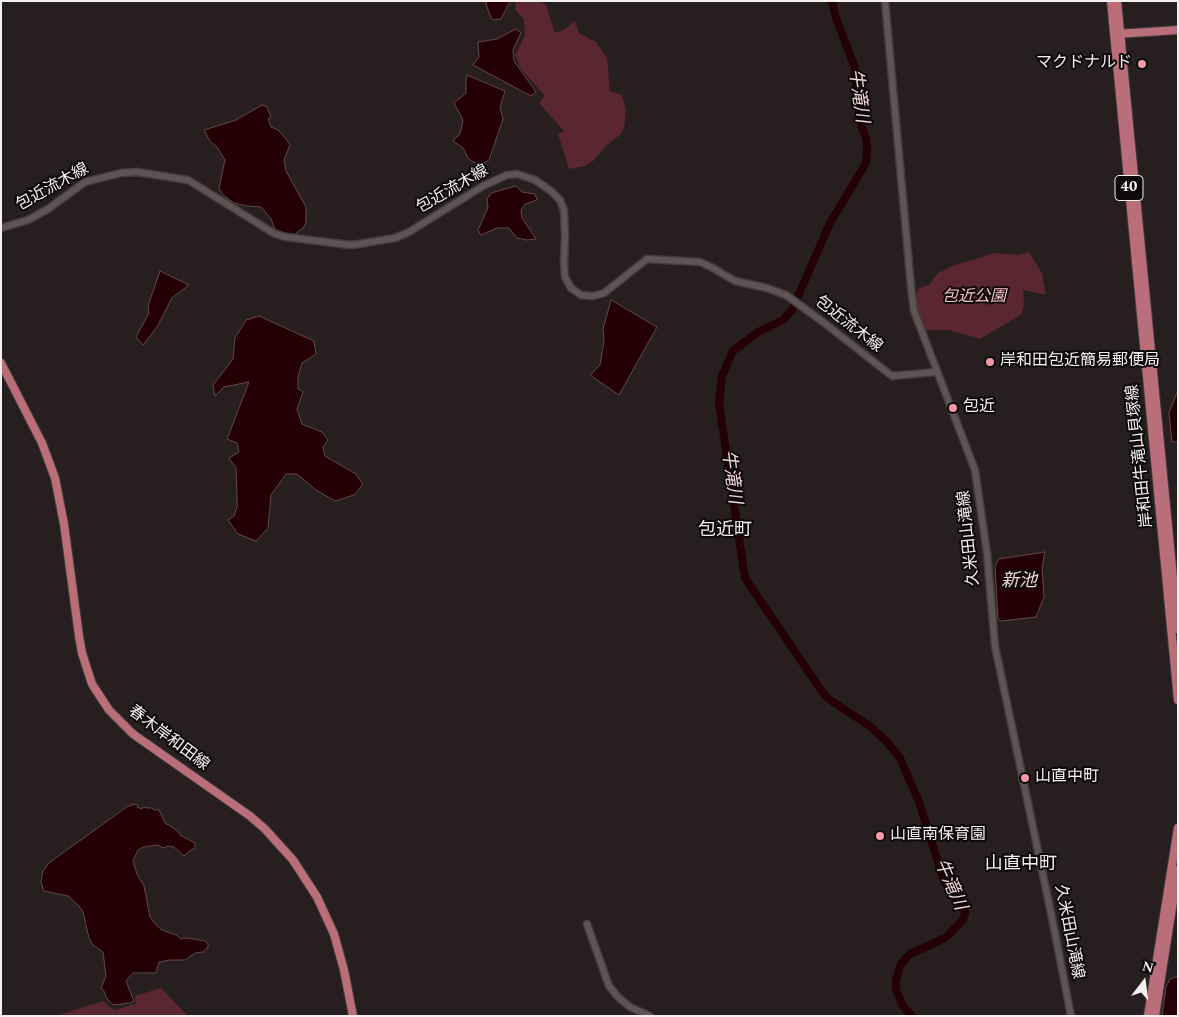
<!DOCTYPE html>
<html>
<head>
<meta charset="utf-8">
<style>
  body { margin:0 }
  #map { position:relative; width:1179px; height:1017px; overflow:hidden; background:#271e1f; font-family:Spectral,serif }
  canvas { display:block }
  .frame { position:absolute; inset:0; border:2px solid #f6eff0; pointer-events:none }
  .north { position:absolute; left:1119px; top:957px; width:50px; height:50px; -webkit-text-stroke:4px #0d090a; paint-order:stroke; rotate:15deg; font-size:14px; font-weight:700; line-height:20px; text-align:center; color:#f6eff0 }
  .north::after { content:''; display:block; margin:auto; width:18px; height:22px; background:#f6eff0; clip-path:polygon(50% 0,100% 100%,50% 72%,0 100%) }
</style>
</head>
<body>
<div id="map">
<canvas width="1179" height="1017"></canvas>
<div class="frame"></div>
<div class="north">N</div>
</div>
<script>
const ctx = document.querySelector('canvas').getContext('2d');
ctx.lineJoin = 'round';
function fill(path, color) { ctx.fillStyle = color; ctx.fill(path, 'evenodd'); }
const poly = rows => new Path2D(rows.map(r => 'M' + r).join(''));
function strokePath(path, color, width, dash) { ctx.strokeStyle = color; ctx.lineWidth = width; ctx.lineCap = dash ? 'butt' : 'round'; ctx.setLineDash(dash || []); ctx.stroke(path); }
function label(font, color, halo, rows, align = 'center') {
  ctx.font = font + ' Spectral,"Noto Sans JP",serif'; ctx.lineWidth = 4; ctx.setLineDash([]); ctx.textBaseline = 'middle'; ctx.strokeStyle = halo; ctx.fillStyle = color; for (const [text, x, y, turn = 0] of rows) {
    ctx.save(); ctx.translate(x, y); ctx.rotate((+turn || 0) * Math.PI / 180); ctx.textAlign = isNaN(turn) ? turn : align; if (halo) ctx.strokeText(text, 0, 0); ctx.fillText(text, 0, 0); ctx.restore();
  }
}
const green = poly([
  [516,1,539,1,546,5,555,33,565,29,575,21,579,33,596,42,607,58,610,91,622,95,626,110,624,128,621,134,607,145,593,161,585,166,569,169,558,134,564,131,539,103,545,96,521,69,515,55,525,35,524,20,515,9],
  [1029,252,1042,273,1046,295,1023,290,1024,305,1022,314,980,339,948,330,924,330,918,312,916,297,918,289,930,284,938,273,955,265,988,255,997,253,1018,255],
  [161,988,188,1016,60,1016,62,1014,103,1001,114,1010,136,1004,135,996]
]);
const water = poly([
  [486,1,510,1,501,19,492,20,487,7,486,1],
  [516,29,521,33,513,50,514,61,536,92,531,96,473,65,479,57,478,42,497,39,516,29],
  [467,75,505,91,500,107,503,119,489,160,482,164,473,162,468,158,463,148,453,141,460,134,463,120,454,103,466,93,466,81,467,75],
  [262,105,267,107,271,117,268,119,271,127,278,130,283,135,290,145,284,160,286,171,306,207,306,222,304,227,294,235,285,234,275,229,271,219,261,207,247,206,234,203,223,195,219,188,225,160,217,147,210,141,204,130,236,120,262,105],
  [516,186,522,192,535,194,537,200,525,204,521,210,522,218,536,239,527,240,517,238,509,228,497,228,481,235,478,230,488,208,487,199,491,193,516,186],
  [160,271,189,285,172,298,157,327,143,345,136,337,149,313,148,306,160,271],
  [611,300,657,327,619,395,590,375,600,365,604,341,603,329,611,300],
  [259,316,314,341,316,354,302,363,298,377,298,389,303,392,297,409,302,424,322,432,328,440,323,447,325,456,356,474,363,484,354,495,335,501,316,490,297,474,286,474,271,495,268,528,256,541,238,534,228,520,234,516,237,507,237,495,236,468,229,458,239,452,237,443,227,439,249,382,224,387,215,396,213,385,233,359,235,338,246,320,259,316],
  [1178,390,1178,442,1172,442,1169,413,1178,390],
  [1045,552,1042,568,1044,597,1036,617,1001,621,998,619,995,566,999,559,1045,552],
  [132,804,138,805,137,807,142,809,143,807,147,808,152,808,154,810,159,810,165,823,178,831,180,835,195,843,195,848,188,852,184,856,174,847,169,846,162,848,160,846,156,845,144,847,138,850,133,861,137,874,144,886,150,917,157,926,162,930,176,935,181,939,187,938,205,941,208,944,208,947,203,952,195,953,185,960,170,960,159,962,156,973,133,973,126,981,134,1001,130,1003,113,1005,107,999,104,991,101,988,106,976,103,952,93,945,89,938,83,912,79,906,68,896,44,891,41,882,43,871,49,863,128,806,131,806,132,804],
  [1178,976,1178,1016,1162,1016,1166,987,1170,979,1178,976]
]);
const river = poly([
  [832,1,836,18,854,65,861,125,866,138,867,149,866,163,830,223,792,310,783,320,758,332,733,351,722,376,719,403,745,578,823,693,830,700,871,727,887,742,900,758,919,802,944,881,962,904,965,913,963,920,945,938,910,954,901,964,896,979,896,990,903,1006,912,1016]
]);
const minor = poly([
  [885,1,911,287,914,311,975,470,987,553,995,646,1052,918,1071,1016],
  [1,228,28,220,48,209,85,182,121,173,137,172,188,180,275,234,286,237,350,245,359,244,395,238,409,232,483,186,507,175,517,174,535,180,551,191,560,200,564,210,565,236,564,263,565,277,571,288,581,295,593,296,604,293,647,259,700,262,711,267,735,281,767,288,786,295,823,322,892,376,936,372],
  [587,924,609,986,618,997,630,1007,650,1016]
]);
const major = poly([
  [1111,1,1178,700],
  [1117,1,1178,629],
  [1116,34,1178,30],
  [1,363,42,443,55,478,64,524,79,636,82,653,92,684,109,710,133,734,250,816,265,829,293,860,317,897,334,934,344,970,353,1016],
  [1148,1016,1178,828],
  [1155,1016,1178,870]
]);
const markers = [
  [1142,64,5,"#f49aa6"],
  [990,362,5,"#f49aa6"],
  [953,408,5,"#f49aa6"],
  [1025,778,5,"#f49aa6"],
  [880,836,5,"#f49aa6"]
];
const shields = [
  [1129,188,28]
];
const shieldNames = [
  ["40",1129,188]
];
const poiNames = [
  ["マクドナルド",1132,64,"right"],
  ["岸和田包近簡易郵便局",1000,362],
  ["包近",963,408],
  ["山直中町",1035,778],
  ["山直南保育園",890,836]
];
const streetNames = [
  ["包近流木線",53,188,-29],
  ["包近流木線",453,190,-30],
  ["包近流木線",848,325,38],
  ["岸和田牛滝山貝塚線",1141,456,-96],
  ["久米田山滝線",970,538,-96],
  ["春木岸和田線",168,739,37],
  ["久米田山滝線",1068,932,79]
];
const parkNames = [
  ["包近公園",974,298]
];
const waterNames = [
  ["牛滝川",857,96,82],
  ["牛滝川",730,477,82],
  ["新池",1019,582],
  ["牛滝川",949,885,66]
];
const neighbourhoodNames = [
  ["包近町",725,531],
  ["山直中町",1021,865]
];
fill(green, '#5a262f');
fill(water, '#240005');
strokePath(water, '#63484c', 1);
strokePath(river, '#240005', 8);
strokePath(minor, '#433b3c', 9);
strokePath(major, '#433b3c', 10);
strokePath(minor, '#5f5455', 6);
strokePath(major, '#ba6e7a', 8);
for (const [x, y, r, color] of markers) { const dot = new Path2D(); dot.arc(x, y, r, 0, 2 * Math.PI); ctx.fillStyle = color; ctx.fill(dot); strokePath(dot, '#0d090a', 2); }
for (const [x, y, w] of shields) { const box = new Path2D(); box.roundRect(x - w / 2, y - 12.5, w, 25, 4); ctx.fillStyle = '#0d090a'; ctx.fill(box); strokePath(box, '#f6eff0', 1); }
label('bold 15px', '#f6eff0', null, shieldNames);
label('16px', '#f6eff0', '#0d090a', poiNames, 'left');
label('16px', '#f6eff0', '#0d090a', streetNames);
label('italic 16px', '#f6c1c7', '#0d090a', parkNames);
label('italic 18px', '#f1d5d8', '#0d090a', waterNames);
label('18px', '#f6eff0', '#0d090a', neighbourhoodNames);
</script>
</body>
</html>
